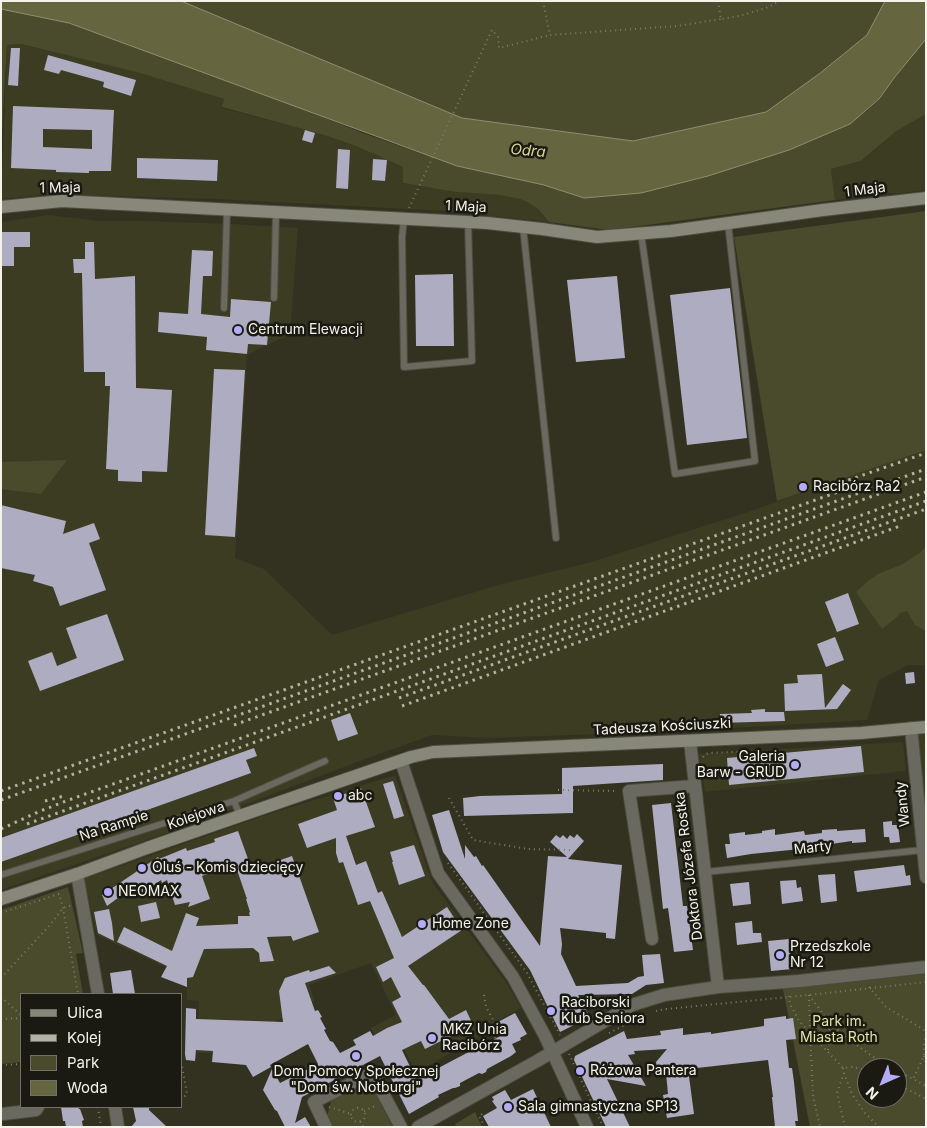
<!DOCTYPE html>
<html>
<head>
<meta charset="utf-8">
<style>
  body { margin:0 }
  #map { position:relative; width:927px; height:1128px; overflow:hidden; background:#333221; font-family:Inter,sans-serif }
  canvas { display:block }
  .frame { position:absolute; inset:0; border:2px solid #f3f3e8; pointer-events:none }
  .legend { position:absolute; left:20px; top:993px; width:162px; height:115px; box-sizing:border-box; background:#1a1a12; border:1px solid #717168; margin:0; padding:6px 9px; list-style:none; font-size:15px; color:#f3f3e8 }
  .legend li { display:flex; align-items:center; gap:10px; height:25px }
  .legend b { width:25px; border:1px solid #717168 }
  .north { position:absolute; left:857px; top:1058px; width:50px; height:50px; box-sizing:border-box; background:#1a1a12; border:1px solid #717168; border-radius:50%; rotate:224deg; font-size:14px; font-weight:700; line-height:20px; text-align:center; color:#f3f3e8 }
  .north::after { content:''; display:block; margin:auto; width:18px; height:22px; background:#b5acf8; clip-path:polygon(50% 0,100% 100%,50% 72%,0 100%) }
</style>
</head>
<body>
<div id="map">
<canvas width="927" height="1128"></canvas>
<div class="frame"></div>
<ul class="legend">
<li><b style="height:6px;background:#88887a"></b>Ulica</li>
<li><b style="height:6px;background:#b2b2a5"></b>Kolej</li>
<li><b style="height:14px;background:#4a4a2c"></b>Park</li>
<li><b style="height:14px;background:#65653f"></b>Woda</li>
</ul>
<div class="north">N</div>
</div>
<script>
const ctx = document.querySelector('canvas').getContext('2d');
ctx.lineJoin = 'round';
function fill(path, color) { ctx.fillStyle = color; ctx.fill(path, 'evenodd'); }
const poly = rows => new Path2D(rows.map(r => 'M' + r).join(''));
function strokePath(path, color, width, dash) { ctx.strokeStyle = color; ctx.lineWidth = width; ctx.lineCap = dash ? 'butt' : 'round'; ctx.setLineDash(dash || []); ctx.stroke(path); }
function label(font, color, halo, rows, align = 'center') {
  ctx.font = font + ' Inter,sans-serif'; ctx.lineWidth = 5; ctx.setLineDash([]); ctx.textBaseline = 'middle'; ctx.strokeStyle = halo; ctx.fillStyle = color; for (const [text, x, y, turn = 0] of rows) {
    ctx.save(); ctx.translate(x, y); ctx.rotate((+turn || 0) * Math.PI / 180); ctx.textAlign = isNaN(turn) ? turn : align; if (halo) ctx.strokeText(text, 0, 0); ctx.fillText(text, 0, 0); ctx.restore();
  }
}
const built = poly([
  [21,44,140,73,224,99,222,108,324,135,356,146,403,167,403,183,455,192,500,195,520,199,529,203,539,210,549,222,446,211,216,199,48,194,1,199,7,45],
  [926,114,926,190,902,193,890,193,835,200,831,169,862,161,895,132],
  [48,215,99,221,140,221,233,224,298,228,290,334,247,355,235,558,264,569,332,635,502,584,588,563,745,513,926,449,926,665,908,665,879,680,867,720,683,731,489,738,432,735,368,758,196,823,1,890,1,222],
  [926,734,926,788,921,788,917,735],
  [903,742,906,771,705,792,699,754],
  [395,775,432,882,505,981,521,1008,497,1021,468,1044,416,1072,403,1047,386,1056,371,1028,396,1015,371,963,309,985,315,1001,270,1024,268,1054,197,1053,199,1001,187,1000,186,977,167,967,163,966,97,935,84,879,263,816]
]);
const green = poly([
  [181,1,885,1,867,35,819,74,766,112,633,141,462,118],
  [1,9,69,23,285,102,363,133,457,166,544,185,584,198,641,193,708,176,789,150,850,124,881,98,894,78,926,38,926,114,895,132,861,161,831,169,835,200,609,230,549,222,539,210,529,203,520,199,500,195,455,192,403,183,403,167,356,146,324,135,222,107,224,99,140,73,21,44,7,45,2,132,1,171],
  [926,211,926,450,777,501,734,237],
  [67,460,41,494,1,489,1,462],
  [926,547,926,631,915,625,907,611,900,613,897,617,882,629,856,592,869,580,880,573,903,564,918,554],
  [68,887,83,953,76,954,83,994,21,994,21,1062,1,1064,1,910],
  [926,974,926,1127,810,1127,783,989],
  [867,1068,897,1068,897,1098,867,1098],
  [368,1080,393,1127,332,1127,327,1117,332,1098],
  [475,1112,482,1127,456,1127,455,1124]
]);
const water = poly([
  [1,1,181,1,462,118,633,141,766,112,819,74,867,35,885,1,926,1,926,39,894,78,880,98,850,124,789,150,708,176,641,193,584,198,544,185,457,166,69,23,1,9,1,1]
]);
const building = poly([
  [11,48,20,48,18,86,8,85],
  [48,55,136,80,131,96,103,87,104,82,61,70,59,74,44,70],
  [13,106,114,110,111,171,89,171,89,173,56,172,56,170,11,168],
  [43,129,92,130,92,149,43,147],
  [305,130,315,133,312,143,302,140],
  [338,149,350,150,348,189,336,188],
  [137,158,218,160,217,181,137,178],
  [373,159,387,160,385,181,372,180],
  [1,232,30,232,30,247,14,247,14,266,1,266],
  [85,242,94,242,95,279,135,276,136,388,172,390,167,472,142,471,142,482,118,481,118,470,106,469,110,386,105,386,105,372,84,372,82,273,74,273,73,259,85,259],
  [192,250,213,251,212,276,203,276,201,314,230,317,231,299,271,302,267,345,248,344,247,354,206,350,207,337,158,332,159,312,188,314],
  [453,274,454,346,416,346,415,275],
  [617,276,625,358,576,362,567,280],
  [730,288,747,438,687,445,670,295],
  [214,369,245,370,235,537,205,535],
  [1,505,66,521,63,534,94,523,100,539,89,543,106,590,60,606,53,587,33,581,35,575,1,568],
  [848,593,859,624,837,632,825,602],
  [107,614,124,660,40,691,28,661,52,652,57,666,77,658,66,628],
  [835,637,844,660,826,667,817,644],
  [914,672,915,683,906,684,905,673],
  [822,674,825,708,843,684,851,690,837,709,785,711,784,684,798,683,797,675],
  [765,709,765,712,784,712,785,721,720,723,720,714,752,713,751,710],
  [350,713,358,734,338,741,331,720],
  [861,746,864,772,729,785,727,758],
  [254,748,257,756,246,760,251,773,1,862,1,838],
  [663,764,663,780,573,786,573,813,464,816,463,798,480,796,562,794,562,768],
  [393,781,404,816,394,819,383,784],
  [361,788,375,827,346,836,356,865,366,861,378,893,382,891,402,937,447,907,462,930,408,966,423,985,424,985,449,1019,466,1010,473,1025,425,1049,421,1041,402,1050,416,1079,427,1073,427,1074,482,1045,482,1046,504,1034,498,1022,515,1013,527,1034,520,1038,521,1040,512,1044,516,1052,511,1056,487,1069,486,1072,482,1074,479,1073,460,1083,460,1086,455,1088,453,1088,438,1095,439,1097,409,1114,380,1056,302,1097,295,1123,305,1117,311,1127,285,1127,277,1111,275,1110,263,1090,272,1069,280,1083,318,1064,308,1044,270,1065,271,1067,253,1077,246,1065,212,1062,213,1051,196,1050,195,1061,186,1060,185,1054,186,1008,196,1009,196,1019,283,1022,279,991,285,978,309,970,310,972,329,966,336,973,305,983,315,1011,318,1010,322,1017,320,1018,326,1029,324,1030,330,1041,333,1042,340,1053,356,1045,353,1040,370,1031,373,1036,387,1028,402,1022,392,1002,401,997,391,977,383,982,376,967,394,958,370,901,358,905,343,862,339,863,336,853,336,838,307,848,298,824,337,810,333,798],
  [671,803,683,906,687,906,693,950,674,952,668,908,663,909,652,805],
  [449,810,465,859,465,845,474,857,476,856,482,866,483,865,540,946,548,856,567,857,550,842,556,835,560,838,563,835,567,839,570,835,574,838,577,834,584,841,568,859,622,865,615,939,606,938,606,933,560,928,562,944,561,954,576,986,628,983,638,977,644,976,642,955,660,954,664,983,646,985,632,994,578,995,590,1017,560,1032,530,970,443,852,432,815],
  [892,821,892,825,898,825,900,842,890,843,889,837,884,837,883,822],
  [775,829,775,835,804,831,805,835,822,833,822,830,837,829,837,831,865,829,866,842,852,843,852,841,831,844,831,846,817,847,817,845,799,847,800,849,751,854,727,858,725,844,730,844,729,834,745,832,745,835,762,833,762,831],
  [238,831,252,870,292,856,319,932,293,941,291,936,267,937,274,961,260,962,259,953,253,948,204,949,193,977,187,978,187,987,161,977,167,966,117,942,124,927,172,951,186,913,199,918,196,926,238,924,238,916,250,916,249,913,250,912,246,899,247,899,235,864,202,876,210,899,188,907,190,902,175,905,167,880,162,883,161,880,136,898,130,889,107,906,102,895,158,857,159,859,186,848,187,851,215,842,214,839],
  [414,845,425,876,399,885,392,862,393,862,390,852],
  [904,865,906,876,910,875,911,885,857,892,854,871],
  [835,874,837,901,821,903,818,875],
  [796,880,797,888,801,887,803,901,782,904,780,881],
  [749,882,751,904,733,906,730,884],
  [156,902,160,918,141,922,138,906],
  [109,909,112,923,114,941,98,933,94,912],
  [752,921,753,933,761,933,762,942,737,945,735,923],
  [789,939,792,969,771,971,768,941],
  [131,970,135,994,113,994,110,973],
  [786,1016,786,1019,793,1018,796,1039,786,1040,789,1068,792,1068,794,1082,798,1121,795,1121,796,1127,775,1127,772,1097,773,1097,768,1060,688,1069,694,1114,667,1118,663,1095,668,1094,666,1073,660,1073,660,1070,657,1068,656,1062,667,1049,634,1051,635,1054,628,1055,646,1086,607,1079,630,1127,606,1127,574,1060,575,1056,624,1031,627,1039,661,1035,660,1031,683,1028,683,1035,711,1032,711,1034,764,1026,764,1019],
  [533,1089,551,1127,489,1127,483,1116,497,1108,492,1101,494,1100,492,1097,505,1090,511,1100],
  [61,1107,78,1107,79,1109,80,1109,84,1120,82,1121,83,1127,66,1127,65,1121,63,1121],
  [133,1107,149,1107,149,1110,167,1127,131,1127,136,1121]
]);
const path = poly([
  [543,1,550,35,677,26,721,19],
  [718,1,721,19,739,16,766,8,780,1],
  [409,208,492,30,498,37,499,48,550,35],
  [703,757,706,754,709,753,754,751],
  [558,790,617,791],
  [449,798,473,840,528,849,573,850],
  [448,863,527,973,560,1035],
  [1,913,59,894,63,908,78,994],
  [1,978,50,925,63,908,72,905],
  [869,987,886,1007,926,1031],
  [484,995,486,1007,496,1025,495,1040,497,1042],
  [809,995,810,1032,813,1096,820,1127],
  [809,995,830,1023,851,1041,879,1061,892,1068],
  [789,996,790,1004,799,1021,843,1068,852,1067,867,1070],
  [1,997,21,1015],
  [666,1009,809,995,926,982],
  [656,1011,666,1009],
  [1,1019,21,1018],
  [609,1033,649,1013],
  [926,1034,924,1045,924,1056,913,1079,926,1086],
  [828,1050,830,1023],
  [569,1054,603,1127],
  [924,1056,926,1063],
  [1,1065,21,1064],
  [843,1068,844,1073,837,1093,845,1127],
  [875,1068,879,1061],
  [897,1071,913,1079],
  [844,1073,852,1094,865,1113,879,1127],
  [897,1084,926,1099],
  [181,1100,187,1094,182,1066],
  [98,1107,101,1127],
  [329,1107,351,1114],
  '351 1115a7 7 0 1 1 14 0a7 7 0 1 1-14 0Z',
  [364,1111,375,1106],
  [482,1114,479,1116,485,1127],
  [360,1121,363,1127]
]);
const lane = poly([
  [404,219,402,237,404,367,472,361,468,222],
  [523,227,556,538],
  [641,233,675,474,755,461,728,223],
  [274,298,276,212],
  [224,308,227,210],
  [234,801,325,761],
  [705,872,923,850],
  [1,875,234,801,240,816]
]);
const street = poly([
  [911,728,926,877],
  [690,741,718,987],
  [401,761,438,873,513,977,545,1036,587,1127],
  [77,874,98,994],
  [652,939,629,791,695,786],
  [115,1107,118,1127],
  [3,1114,36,1110,38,1107],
  [326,1127,314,1102,372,1073,401,1127],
  [418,1127,537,1061,632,1005,664,995,718,987,799,981,926,967]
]);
const secondary = poly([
  [1,207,62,201,120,204,487,223,542,229,597,237,671,231,823,210,926,198],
  [1,899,77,874,147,848,341,781,411,757,433,752,861,733,926,727]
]);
const rail = poly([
  [820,490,926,453],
  [399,698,926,509],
  [402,706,900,526],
  [234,725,926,477],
  [1,791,863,483],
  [1,800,926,469],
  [45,801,64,796],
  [27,824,926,501],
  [1,829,38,812,66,801,926,492]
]);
const markers = [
  [238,330,5,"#b5acf8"],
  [803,487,5,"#b5acf8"],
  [795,765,5,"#b5acf8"],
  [338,796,5,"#b5acf8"],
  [142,868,5,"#b5acf8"],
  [108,892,5,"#b5acf8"],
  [422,924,5,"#b5acf8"],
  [780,955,5,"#b5acf8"],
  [551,1011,5,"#b5acf8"],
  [432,1038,5,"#b5acf8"],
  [356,1056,5,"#b5acf8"],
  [580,1071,5,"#b5acf8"],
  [508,1107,5,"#b5acf8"]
];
const streetNames = [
  ["1 Maja",60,188,-1],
  ["1 Maja",865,190,-7],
  ["1 Maja",466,207,3],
  ["Tadeusza Kościuszki",662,727,-3],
  ["Wandy",903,804,-96],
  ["Kolejowa",196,816,-19],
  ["Na Rampie",114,826,-18],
  ["Marty",813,848,-6],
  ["Doktora Józefa Rostka",689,866,-97]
];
const poiNames = [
  ["Centrum Elewacji",248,330],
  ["Racibórz Ra2",813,487],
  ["Galeria",785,757,"right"],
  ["Barw - GRUD",785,773,"right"],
  ["abc",348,796],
  ["Oluś - Komis dziecięcy",152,868],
  ["NEOMAX",118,892],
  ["Home Zone",432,924],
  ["Przedszkole",790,947],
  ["Nr 12",790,963],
  ["Raciborski",561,1003],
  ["Klub Seniora",561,1019],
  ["MKZ Unia",442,1030],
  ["Racibórz",442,1046],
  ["Różowa Pantera",590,1071],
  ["Dom Pomocy Społecznej",356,1072,"center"],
  ["\"Dom św. Notburgi\"",356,1088,"center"],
  ["Sala gimnastyczna SP13",518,1107]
];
const parkNames = [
  ["Park im.",839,1022],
  ["Miasta Roth",839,1038]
];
const waterNames = [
  ["Odra",528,151,5]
];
fill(built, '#3c3c23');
fill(green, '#4a4a2c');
fill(water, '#65653f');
strokePath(water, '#909072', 1);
fill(building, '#aeacc1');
strokePath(lane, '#4e4d3d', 8);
strokePath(street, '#4e4d3d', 14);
strokePath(secondary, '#4e4d3d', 14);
strokePath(path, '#7d7c6d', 2, [1, 4]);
strokePath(lane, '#696960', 6);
strokePath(street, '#696960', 12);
strokePath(secondary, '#88887a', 12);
strokePath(rail, '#b2b2a5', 3, [2.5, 5]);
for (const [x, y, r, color] of markers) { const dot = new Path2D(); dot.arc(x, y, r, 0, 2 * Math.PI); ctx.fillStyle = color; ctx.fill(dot); strokePath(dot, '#1a1a12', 2); }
label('14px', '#f3f3e8', '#1a1a12', streetNames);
label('14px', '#f3f3e8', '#1a1a12', poiNames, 'left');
label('14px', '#e5e4a2', '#1a1a12', parkNames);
label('italic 15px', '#d9d997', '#1a1a12', waterNames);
</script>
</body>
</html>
